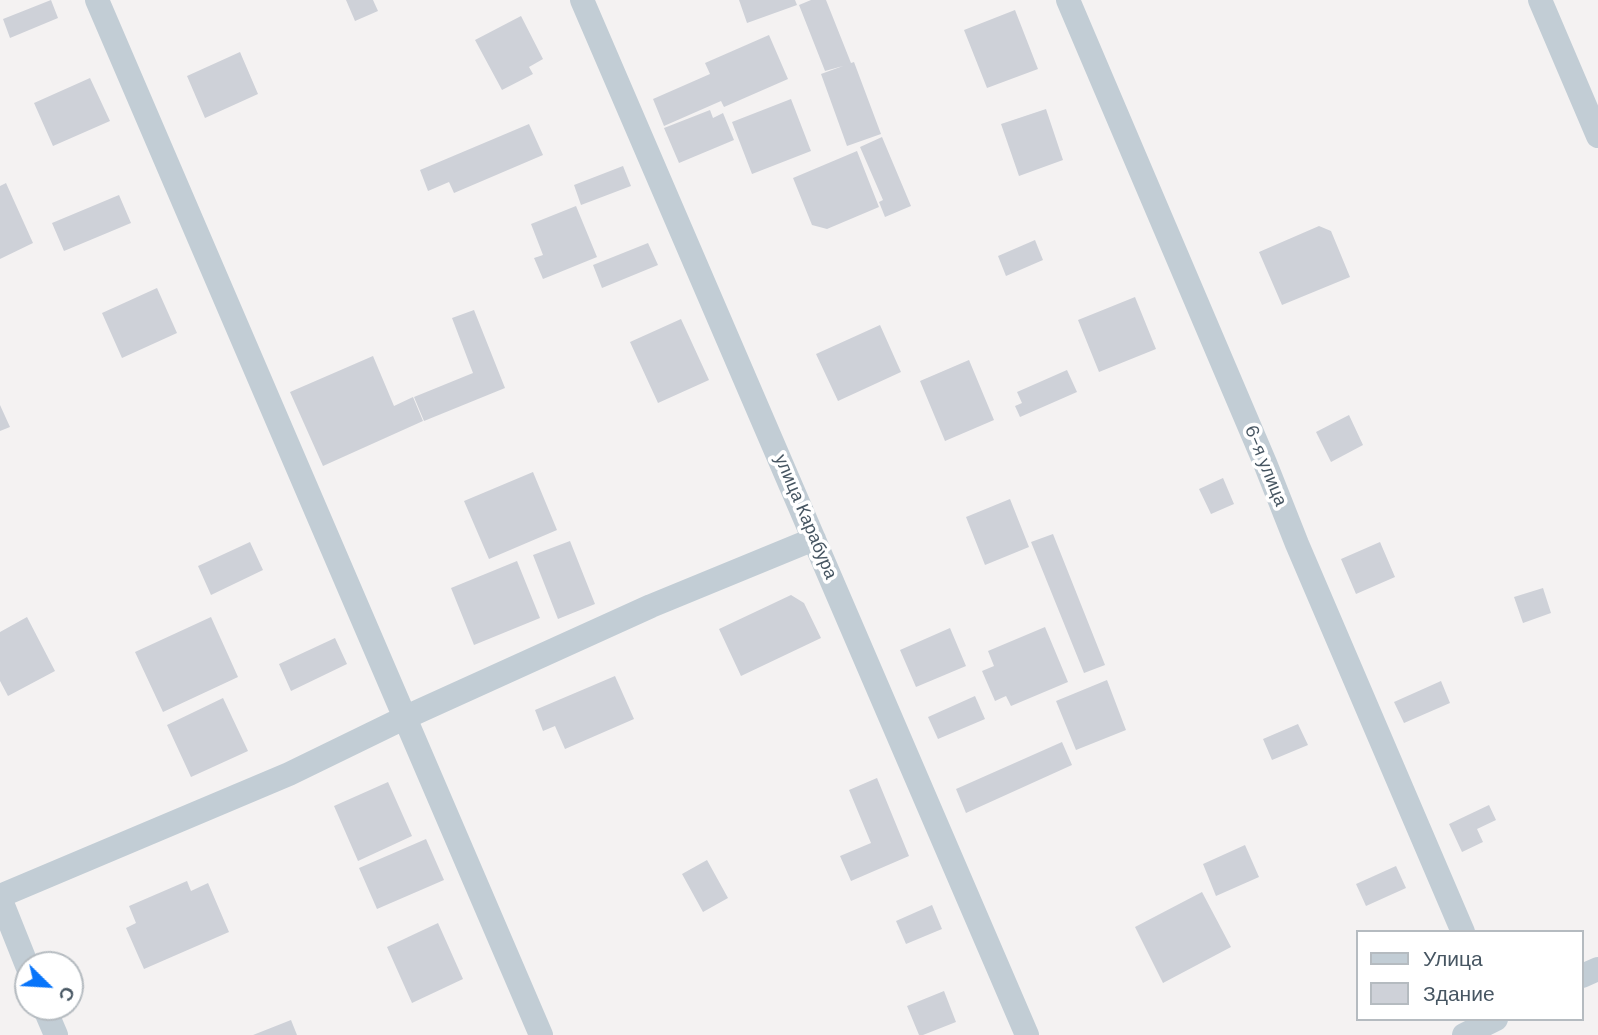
<!DOCTYPE html>
<html>
<head>
<meta charset="utf-8">
<style>
  body { margin:0 }
  #map { position:relative; width:1598px; height:1035px; overflow:hidden; background:#f4f2f2; font-family:"DM Sans",sans-serif }
  canvas { display:block }
  .legend { position:absolute; left:1356px; top:930px; width:228px; height:91px; box-sizing:border-box; background:#fff; border:2px solid #b5bbc0; margin:0; padding:9px 12px; list-style:none; font-size:21px; color:#475662 }
  .legend li { display:flex; align-items:center; gap:14px; height:35px }
  .legend b { width:35px; border:2px solid #b5bbc0 }
  .north { position:absolute; left:14px; top:951px; width:70px; height:70px; box-sizing:border-box; background:#fff; border:2px solid #b5bbc0; border-radius:50%; rotate:114deg; font-size:19px; font-weight:700; line-height:28px; text-align:center; color:#475662 }
  .north::after { content:''; display:block; margin:auto; width:24px; height:32px; background:#0774fa; clip-path:polygon(50% 0,100% 100%,50% 72%,0 100%) }
</style>
</head>
<body>
<div id="map">
<canvas width="1598" height="1035"></canvas>
<ul class="legend">
<li><b style="height:9px;background:#c2cdd5"></b>Улица</li>
<li><b style="height:19px;background:#ced1d8"></b>Здание</li>
</ul>
<div class="north">С</div>
</div>
<script>
const ctx = document.querySelector('canvas').getContext('2d');
ctx.lineJoin = 'round';
function fill(path, color) { ctx.fillStyle = color; ctx.fill(path, 'evenodd'); }
const poly = rows => new Path2D(rows.map(r => 'M' + r).join(''));
function strokePath(path, color, width, dash) { ctx.strokeStyle = color; ctx.lineWidth = width; ctx.lineCap = dash ? 'butt' : 'round'; ctx.setLineDash(dash || []); ctx.stroke(path); }
function label(font, color, halo, rows, align = 'center') {
  ctx.font = font + ' "DM Sans",sans-serif'; ctx.lineWidth = 7; ctx.setLineDash([]); ctx.textBaseline = 'middle'; ctx.strokeStyle = halo; ctx.fillStyle = color; for (const [text, x, y, turn = 0] of rows) {
    ctx.save(); ctx.translate(x, y); ctx.rotate((+turn || 0) * Math.PI / 180); ctx.textAlign = isNaN(turn) ? turn : align; if (halo) ctx.strokeText(text, 0, 0); ctx.fillText(text, 0, 0); ctx.restore();
  }
}
const building = poly([
  [51,0,58,18,10,38,3,19],
  [346,0,373,0,378,11,355,21],
  [739,0,795,0,797,5,747,23],
  [811,0,826,0,851,63,854,62,881,134,847,146,821,74,843,66,825,71,799,5],
  [1015,10,1038,69,987,88,964,30],
  [521,16,543,59,529,67,533,74,502,90,475,40],
  [769,35,788,79,724,107,721,101,664,126,653,99,710,74,705,63],
  [240,52,258,94,205,118,187,76],
  [90,78,110,121,53,146,34,103],
  [791,99,811,151,752,174,732,122],
  [1046,109,1063,160,1019,176,1001,124],
  [710,110,713,118,723,113,734,140,679,163,664,128],
  [529,124,543,155,454,193,449,182,428,191,420,170],
  [882,137,911,206,885,217,879,202,883,200,860,147],
  [857,151,879,207,827,229,812,225,793,178],
  [623,166,631,186,581,205,574,185],
  [6,183,33,243,0,259,0,186],
  [119,195,131,223,64,251,52,223],
  [576,206,597,257,543,279,534,258,543,255,531,224],
  [1319,226,1331,231,1350,277,1282,305,1259,252],
  [1035,240,1043,260,1006,276,998,256],
  [648,243,658,265,602,288,593,265],
  [157,288,177,333,122,358,102,313],
  [1135,297,1156,349,1099,372,1078,320],
  [474,310,505,388,424,421,414,397,473,373,452,318],
  [681,319,709,380,658,403,630,342],
  [880,325,901,372,838,401,816,354],
  [373,356,394,406,413,397,423,421,323,466,290,392],
  [969,360,994,420,945,441,920,381],
  [1067,370,1077,392,1020,417,1015,406,1022,403,1017,392],
  [0,405,10,427,0,431],
  [1349,415,1363,445,1331,462,1316,432],
  [533,472,557,530,489,559,464,501],
  [1223,478,1234,504,1211,514,1199,489],
  [1010,499,1029,547,985,565,966,517],
  [1053,534,1105,665,1084,673,1031,542],
  [570,541,595,604,558,619,533,555],
  [250,542,263,570,211,595,198,566],
  [1380,542,1395,577,1356,594,1341,559],
  [517,561,540,618,474,645,451,588],
  [1543,588,1551,613,1523,623,1514,597],
  [791,595,804,603,821,638,741,676,719,629],
  [27,617,55,671,8,696,0,681,0,632],
  [211,617,238,677,163,712,135,652],
  [1045,627,1068,682,1011,706,1006,696,995,701,982,671,994,666,988,651],
  [950,628,966,666,916,687,900,650],
  [335,638,347,664,291,691,279,664],
  [615,676,634,719,565,749,555,726,543,731,535,710],
  [1107,680,1126,730,1076,750,1056,701],
  [1441,681,1450,703,1404,723,1394,702],
  [975,696,985,719,938,739,928,717],
  [223,698,248,751,191,777,167,725],
  [1298,724,1308,745,1272,760,1263,739],
  [1062,742,1072,765,966,813,956,789],
  [877,778,909,856,851,881,840,856,871,843,849,790],
  [388,782,412,836,358,861,334,806],
  [1489,805,1496,820,1477,829,1483,842,1462,852,1449,824],
  [426,839,444,880,377,909,359,868],
  [1245,845,1259,877,1216,896,1203,864],
  [707,860,728,898,703,912,682,874],
  [1396,866,1406,888,1366,906,1356,884],
  [187,881,191,891,208,883,229,932,144,969,126,928,136,923,129,906],
  [1202,892,1231,947,1163,983,1135,927],
  [932,905,942,929,906,944,896,921],
  [438,923,463,979,412,1003,387,947],
  [944,991,956,1022,923,1035,919,1035,907,1006],
  [291,1020,297,1035,253,1035]
]);
const street = poly([
  [97,0,541,1035],
  [582,0,1027,1035],
  [1068,0,1265,463,1297,544,1463,932],
  [1540,0,1598,136],
  [0,896,289,774,404,718,651,606,814,539],
  [0,898,28,968],
  [1582,976,1598,969],
  [44,1007,56,1035],
  [1464,1035,1496,1019]
]);
const streetNames = [
  ["6-я улица",1265,466,68],
  ["улица Карабура",805,517,67]
];
fill(building, '#ced1d8');
strokePath(street, '#c2cdd5', 24);
label('18px', '#475662', '#fff', streetNames);
</script>
</body>
</html>
